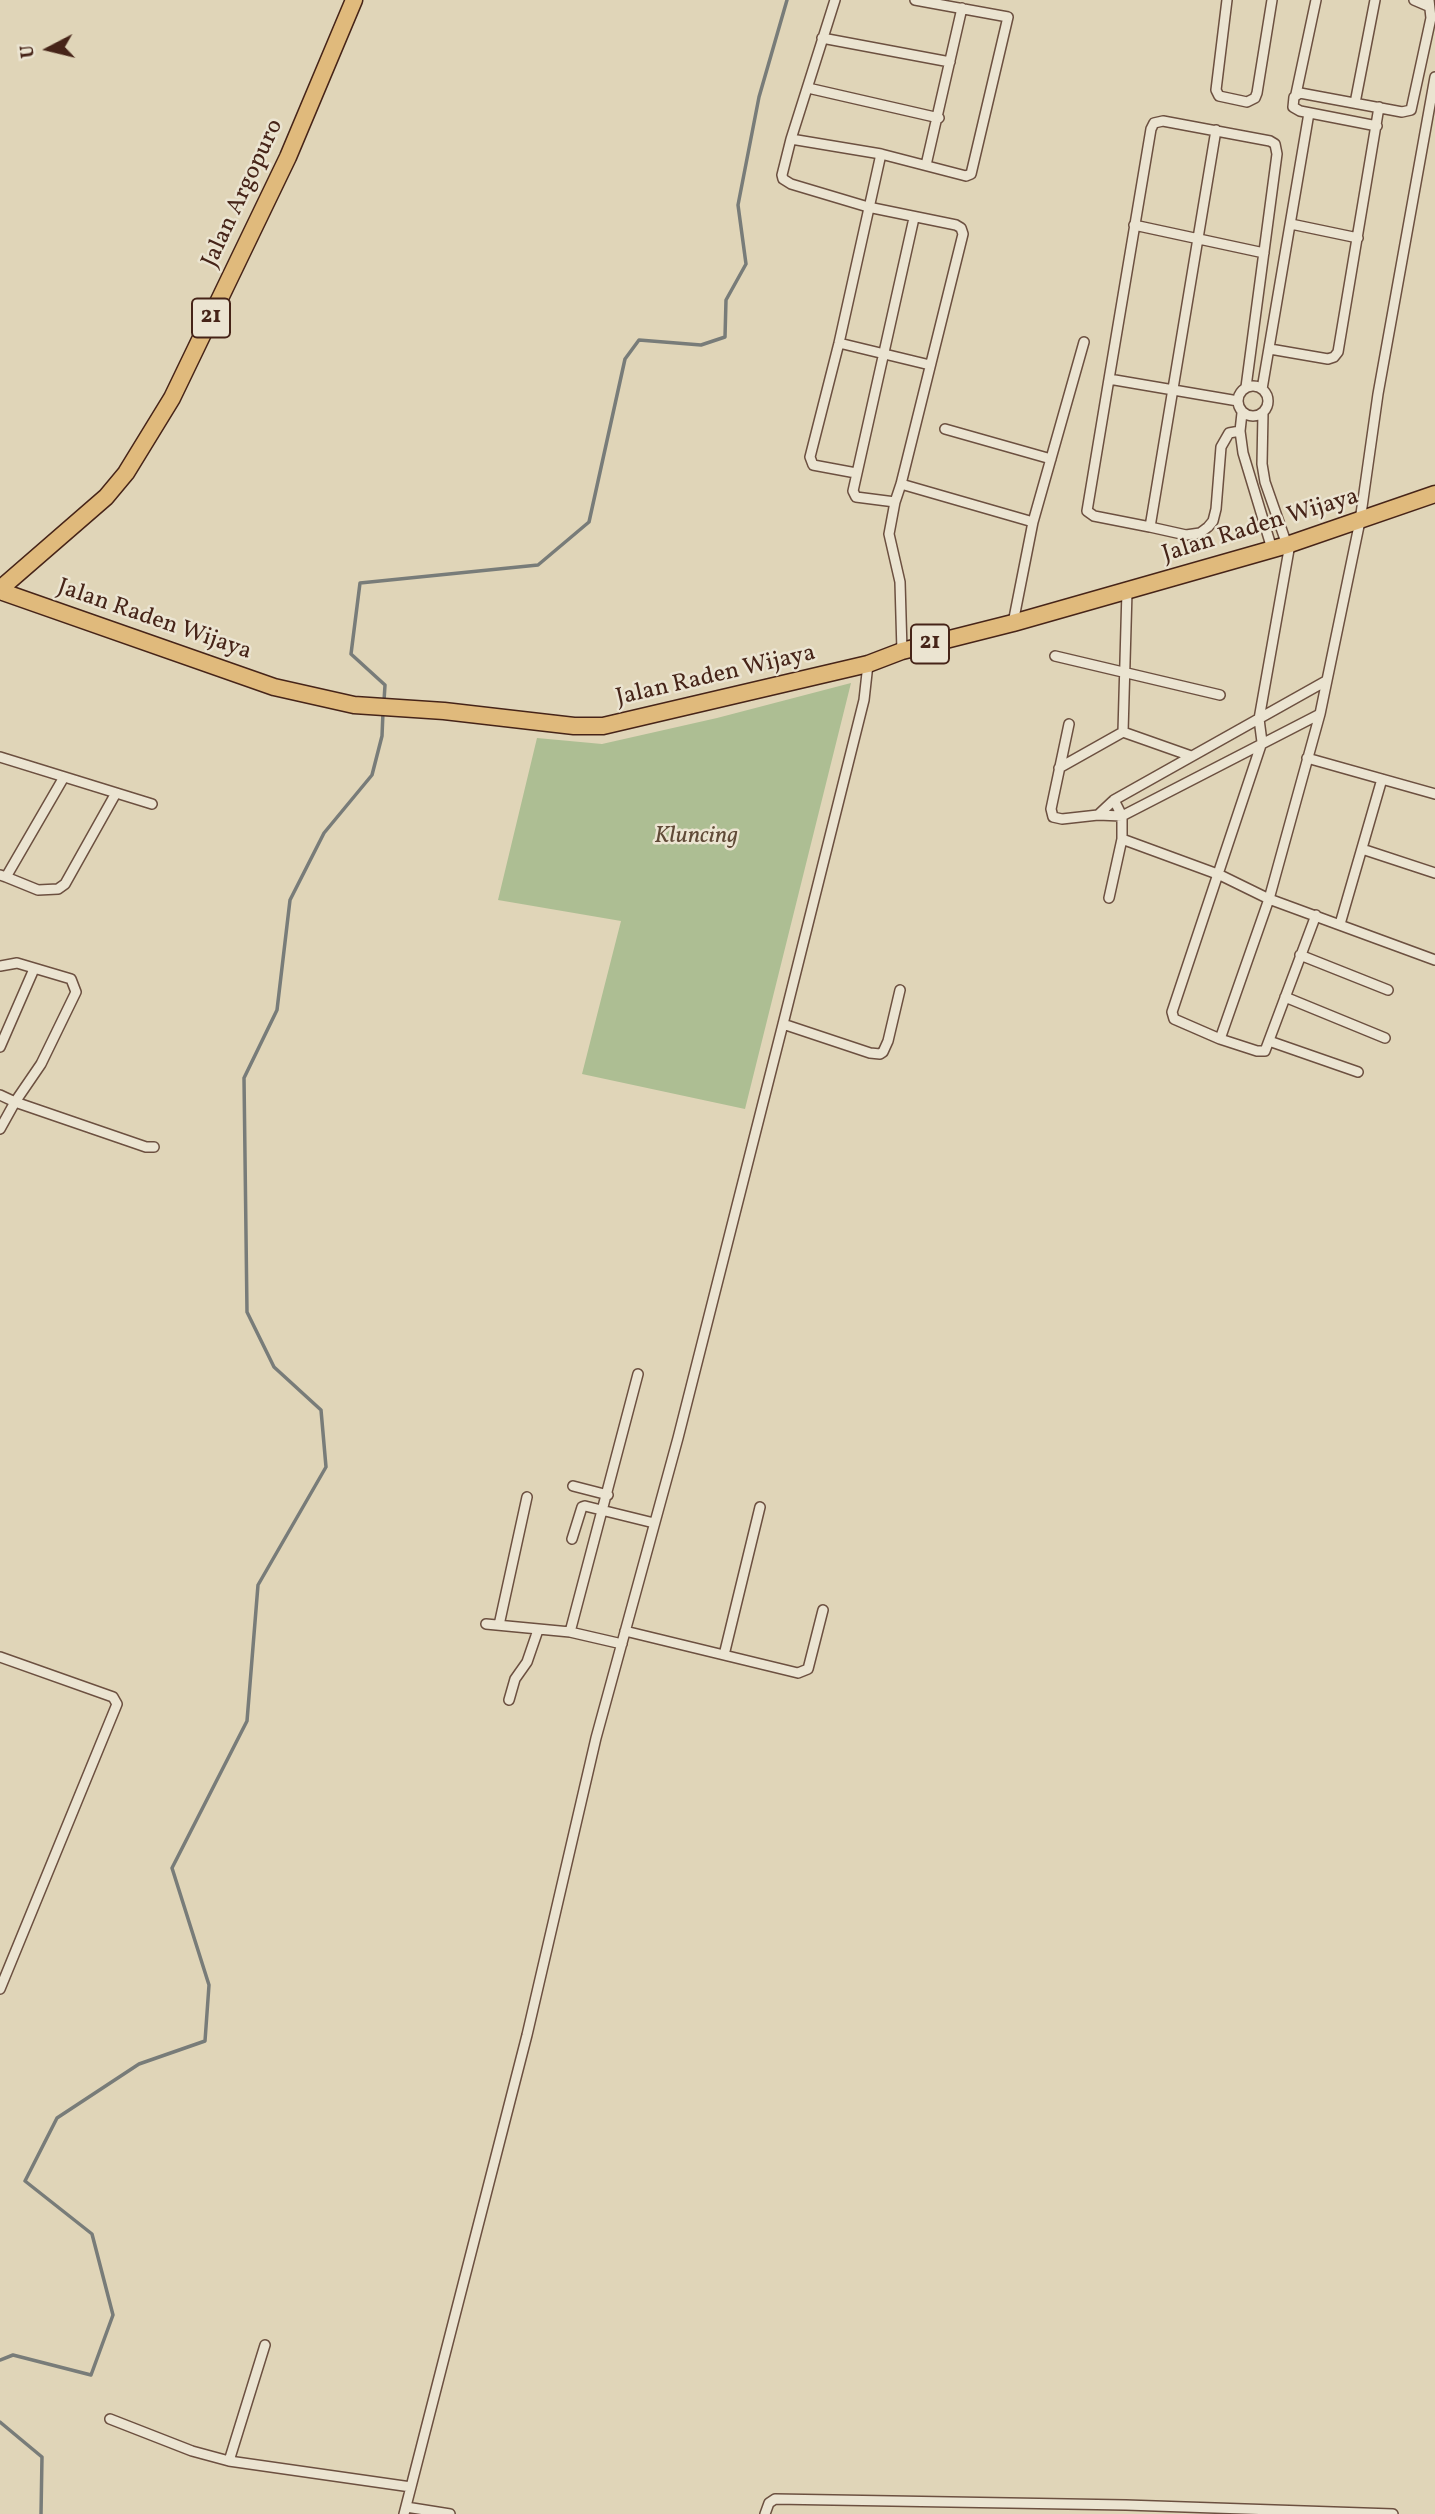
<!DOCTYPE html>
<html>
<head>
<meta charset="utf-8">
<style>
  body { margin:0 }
  #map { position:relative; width:1435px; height:2514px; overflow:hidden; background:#e0d5b8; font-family:Vollkorn,serif }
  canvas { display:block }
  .north { position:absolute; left:14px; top:14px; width:70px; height:70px; -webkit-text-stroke:5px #ebe4d1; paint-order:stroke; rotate:263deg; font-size:19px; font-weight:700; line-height:28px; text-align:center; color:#462418 }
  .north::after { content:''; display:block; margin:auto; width:24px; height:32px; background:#462418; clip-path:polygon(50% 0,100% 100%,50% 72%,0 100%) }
</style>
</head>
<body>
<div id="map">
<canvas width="1435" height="2514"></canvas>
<div class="north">U</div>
</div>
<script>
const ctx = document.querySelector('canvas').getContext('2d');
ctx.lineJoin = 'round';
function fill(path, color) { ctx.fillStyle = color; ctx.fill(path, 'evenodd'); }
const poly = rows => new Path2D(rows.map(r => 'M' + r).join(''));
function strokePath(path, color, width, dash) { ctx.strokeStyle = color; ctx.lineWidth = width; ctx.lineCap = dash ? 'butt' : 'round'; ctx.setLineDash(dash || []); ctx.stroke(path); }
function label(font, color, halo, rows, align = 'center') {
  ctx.font = font + ' Vollkorn,serif'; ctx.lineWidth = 5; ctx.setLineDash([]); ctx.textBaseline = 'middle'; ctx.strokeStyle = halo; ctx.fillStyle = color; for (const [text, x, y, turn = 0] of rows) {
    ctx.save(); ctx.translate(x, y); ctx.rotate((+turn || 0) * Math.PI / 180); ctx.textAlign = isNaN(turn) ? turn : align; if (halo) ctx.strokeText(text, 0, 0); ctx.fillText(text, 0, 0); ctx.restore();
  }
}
const green = poly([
  [851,683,745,1109,582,1074,621,921,498,900,537,738,602,744,717,718]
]);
const stream = poly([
  [384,701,385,685,351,654,360,583,538,565,589,522,625,359,639,340,701,345,725,337,726,300,746,264,738,205,759,97,787,0],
  [0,2360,13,2355,91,2375,113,2315,92,2234,25,2181,57,2118,139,2064,205,2041,209,1985,172,1868,247,1721,258,1585,326,1467,321,1410,274,1367,247,1312,244,1078,277,1010,290,900,324,833,372,775,382,736,383,712],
  [0,2422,42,2457,41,2514]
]);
const street = poly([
  [835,0,791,139,782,175,783,179,791,184,868,207,956,225,961,228,963,234,901,484,895,502,889,534,900,582,902,651],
  [1227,0,1216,90,1219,96,1247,102,1255,98,1257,93,1272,0],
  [1414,0,1428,6],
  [822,38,950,62],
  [808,88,939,118],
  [1296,94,1316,0],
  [1355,103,1375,0],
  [1377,126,1300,111,1293,107,1294,97,1300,93,1402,112,1411,110,1431,18,1429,0],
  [791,139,881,154,966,176,971,174,1008,17,915,0],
  [926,165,962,8],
  [1291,224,1358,238],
  [1134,225,1264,253],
  [839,343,930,365],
  [1270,349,1328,359,1334,357,1338,352,1379,107],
  [1109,379,1087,511,1094,516,1150,527,1216,130],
  '1238 401a15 15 0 1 1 30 0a15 15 0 1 1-30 0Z',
  [1262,389,1309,113],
  [1238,401,1109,379,1151,129,1154,123,1163,121,1270,141,1275,144,1277,154,1246,387],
  [1242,413,1240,431,1243,453,1272,549],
  [1263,413,1262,464,1265,482,1287,545],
  [945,429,1051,459],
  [856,473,813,465,810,457,839,343,881,154],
  [901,484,1033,522],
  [895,502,856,497,853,491,914,218],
  [1150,527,1186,535,1200,533,1208,527,1213,521,1216,509,1221,447,1229,433,1240,431],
  [1290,544,1259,719,1262,742,1172,1012,1174,1019,1220,1039,1257,1051,1265,1051,1316,915],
  [1013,623,1033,522,1084,342],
  [1055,656,1220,695],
  [1069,724,1051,809,1053,817,1062,819,1098,815,1122,816,1320,714],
  [1123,732,1127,591],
  [0,757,152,804],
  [1307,758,1435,794],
  [1059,768,1123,732,1191,756],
  [1098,815,1114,800,1326,681],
  [1122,839,1220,875,1269,899,1435,960],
  [1362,849,1435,873],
  [0,875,6,877,64,777],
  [6,877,38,890,58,889,65,884,116,793],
  [1109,898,1122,839,1122,816,1114,800],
  [1340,924,1382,779],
  [1300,955,1388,990],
  [0,966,17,963,71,979,76,992,41,1064,15,1102,0,1129],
  [1285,997,1385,1038],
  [783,1024,870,1053,880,1054,883,1052,888,1041,900,990],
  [1220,1039,1269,899,1320,714,1360,521,1378,394,1435,77],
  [1269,1041,1358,1072],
  [0,1047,34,969],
  [0,1095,15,1102,146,1147,154,1147],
  [573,1486,608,1495],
  [572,1539,582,1507,585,1506,654,1523],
  [486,1624,570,1632,622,1644],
  [499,1625,527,1497],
  [625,1631,798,1673,808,1669,823,1610],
  [570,1632,638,1374],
  [724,1655,760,1507],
  [0,1657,113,1697,117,1704,0,1989],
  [509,1700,515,1679,527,1662,538,1630],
  [110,2419,192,2451,229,2461,411,2487],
  [229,2461,265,2345],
  [406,2507,450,2514],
  [404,2514,527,2035,596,1738,678,1438,783,1024,864,700,868,664],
  [765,2514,769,2503,775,2499,1126,2505,1393,2514]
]);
const highway = poly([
  [0,589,106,497,126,473,172,398,288,157,354,0],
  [0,591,274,687,354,705,444,711,574,726,603,726,868,664,902,651,1013,623,1287,545,1435,494]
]);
const shields = [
  [211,318,38],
  [930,644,38]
];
const shieldNames = [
  ["21",211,318],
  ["21",930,644]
];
const streetNames = [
  ["Jalan Argopuro",244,194,-65],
  ["Jalan Raden Wijaya",1261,527,-17],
  ["Jalan Raden Wijaya",154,621,19],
  ["Jalan Raden Wijaya",716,677,-13]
];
const parkNames = [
  ["Kluncing",696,838]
];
fill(green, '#adbe93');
strokePath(stream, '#787c79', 3.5);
strokePath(street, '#6c5040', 12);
strokePath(highway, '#462418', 19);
strokePath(street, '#ebe4d1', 9);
strokePath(highway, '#e0ba7c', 16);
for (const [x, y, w] of shields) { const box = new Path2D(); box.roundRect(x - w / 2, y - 19.5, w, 39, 5); ctx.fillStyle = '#ebe4d1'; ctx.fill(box); strokePath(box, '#462418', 2); }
label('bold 23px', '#462418', null, shieldNames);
label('24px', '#462418', '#ebe4d1', streetNames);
label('italic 24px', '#604a37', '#ebe4d1', parkNames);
</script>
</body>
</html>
